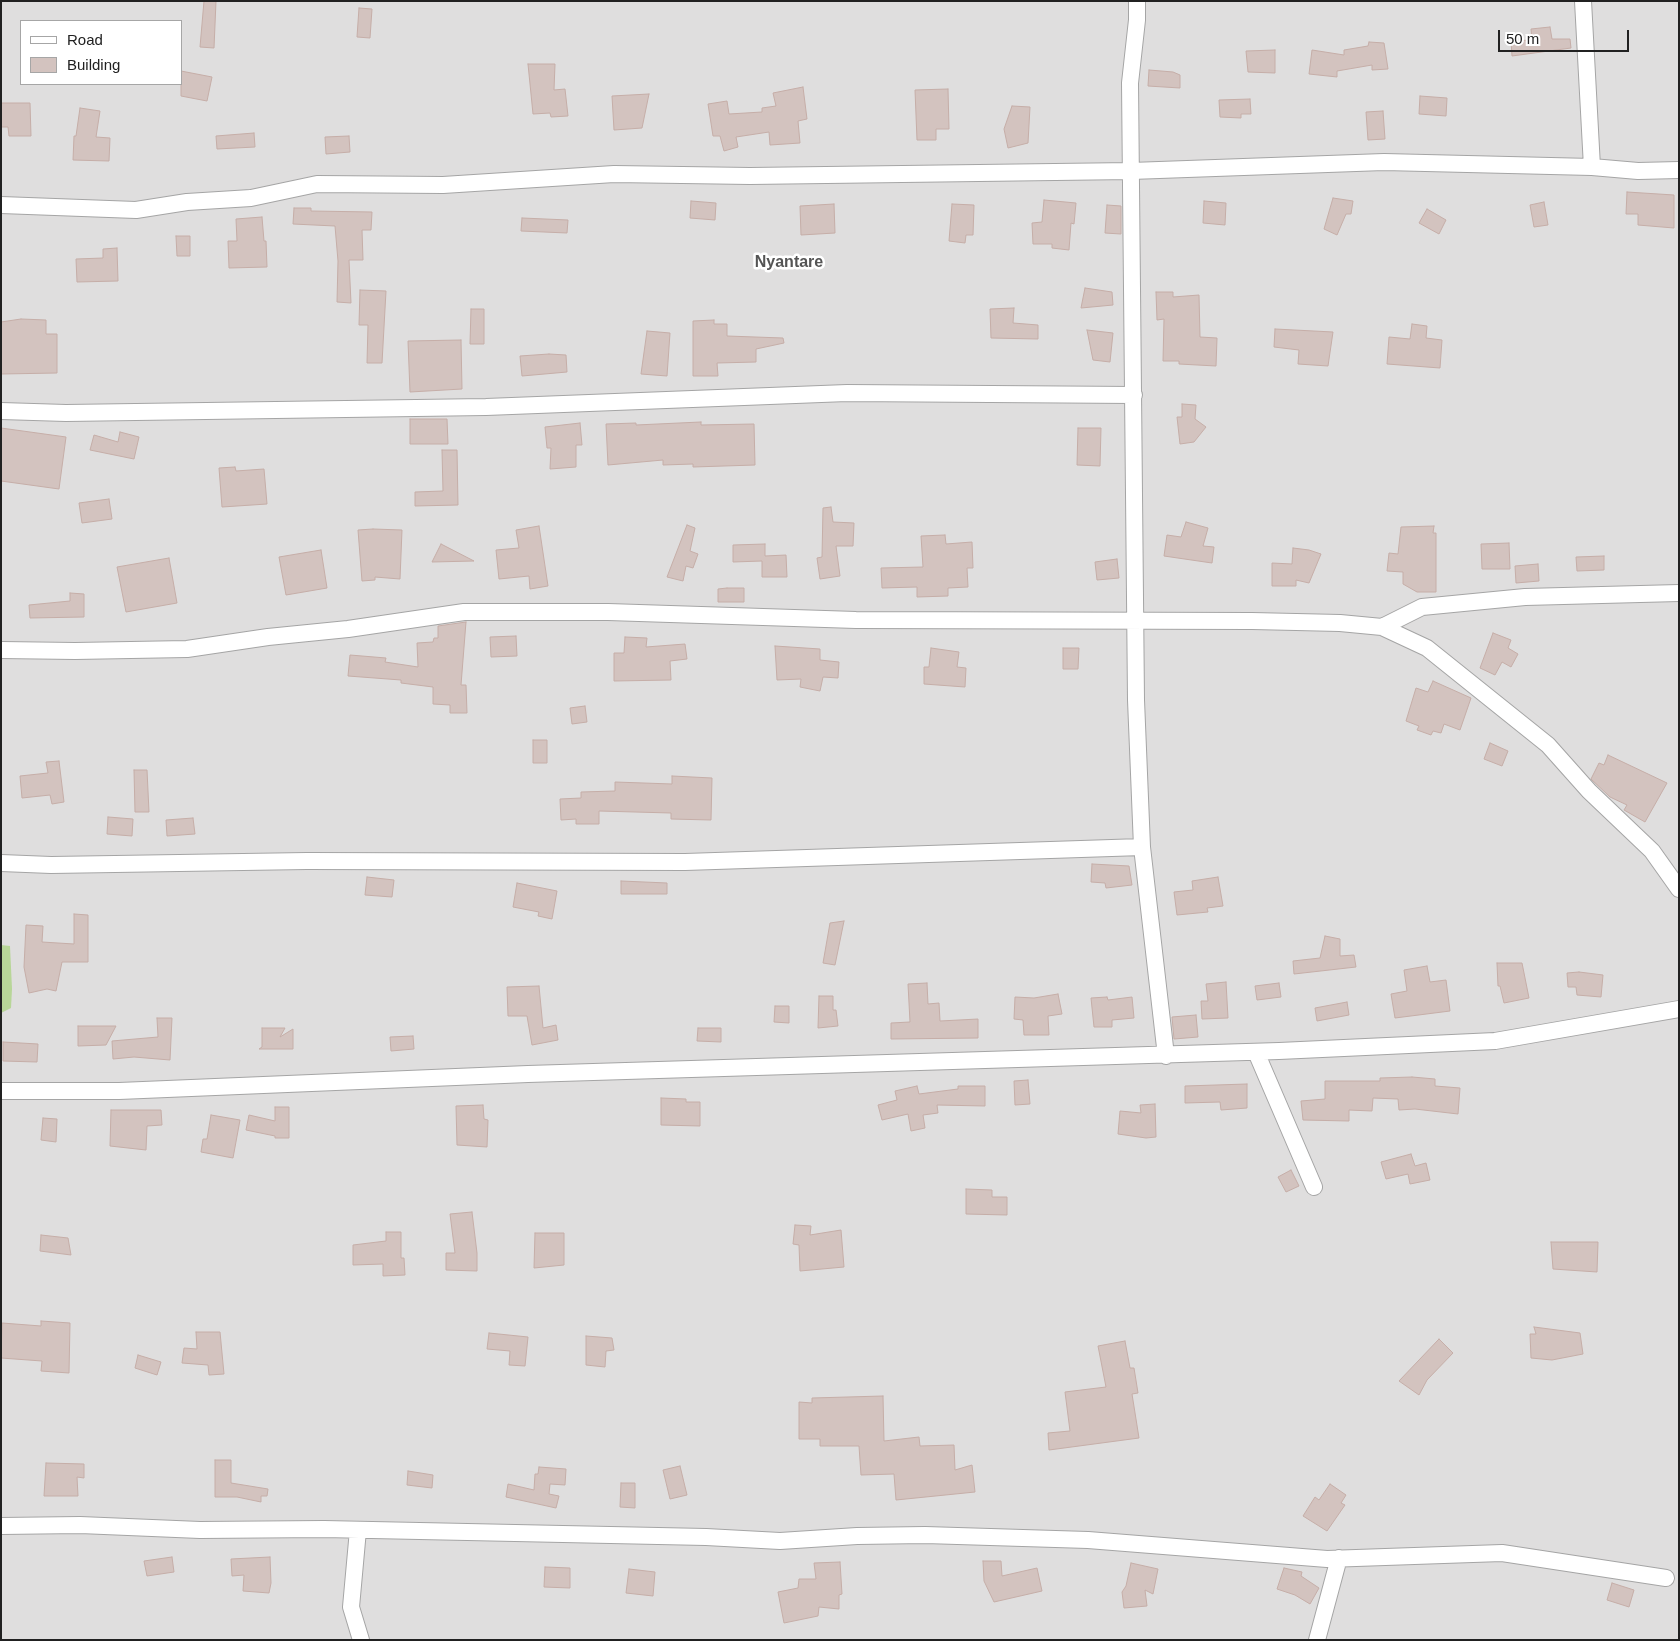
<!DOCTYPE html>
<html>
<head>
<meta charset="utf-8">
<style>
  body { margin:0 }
  #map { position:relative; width:1680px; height:1641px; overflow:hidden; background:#f2ece7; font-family:Arial,sans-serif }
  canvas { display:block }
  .frame { position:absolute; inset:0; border:2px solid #212121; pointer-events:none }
  .legend { position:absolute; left:20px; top:20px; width:162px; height:65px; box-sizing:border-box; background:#fff; border:1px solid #a6a6a6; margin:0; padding:6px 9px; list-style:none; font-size:15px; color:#212121 }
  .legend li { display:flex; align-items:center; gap:10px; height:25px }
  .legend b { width:25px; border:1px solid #a6a6a6 }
  .scale { position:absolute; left:1498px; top:30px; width:131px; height:22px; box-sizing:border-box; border:2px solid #212121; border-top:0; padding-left:6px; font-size:15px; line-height:18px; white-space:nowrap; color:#212121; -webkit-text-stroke:4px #fff; paint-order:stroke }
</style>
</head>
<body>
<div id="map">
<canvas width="1680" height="1641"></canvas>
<div class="frame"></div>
<ul class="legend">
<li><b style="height:6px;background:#fff"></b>Road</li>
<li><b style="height:14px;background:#d3c3bf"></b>Building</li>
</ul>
<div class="scale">50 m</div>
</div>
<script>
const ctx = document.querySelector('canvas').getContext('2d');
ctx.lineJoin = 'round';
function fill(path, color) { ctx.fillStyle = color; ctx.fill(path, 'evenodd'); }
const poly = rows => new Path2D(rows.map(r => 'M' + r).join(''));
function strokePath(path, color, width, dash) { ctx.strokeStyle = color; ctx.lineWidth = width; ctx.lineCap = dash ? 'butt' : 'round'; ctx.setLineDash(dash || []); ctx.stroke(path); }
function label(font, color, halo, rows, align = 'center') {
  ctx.font = font + ' Arial,sans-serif'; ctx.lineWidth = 5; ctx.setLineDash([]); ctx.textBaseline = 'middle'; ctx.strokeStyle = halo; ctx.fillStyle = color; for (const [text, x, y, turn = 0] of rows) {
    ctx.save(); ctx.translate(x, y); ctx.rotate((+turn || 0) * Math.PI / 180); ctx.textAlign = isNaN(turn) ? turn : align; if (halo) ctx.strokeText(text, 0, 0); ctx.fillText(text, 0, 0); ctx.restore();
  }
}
const residential = poly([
  [1,1,1679,1,1679,1640,1,1640],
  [21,21,181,21,181,84,21,84]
]);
const forest = poly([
  [1,945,10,946,12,989,11,1008,1,1013]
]);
const building = poly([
  [204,1,216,1,214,48,200,47,204,1],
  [359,8,372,9,370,38,357,37,359,8],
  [1550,27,1552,39,1570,39,1571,48,1512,56,1511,41,1532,40,1531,29,1550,27],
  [1369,42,1384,43,1388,69,1372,70,1372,65,1337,71,1337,77,1309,74,1312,50,1344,55,1344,50,1368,46,1369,42],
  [1275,50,1275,73,1248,72,1246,51,1275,50],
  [528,64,555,64,554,90,565,89,568,116,551,117,550,113,533,114,528,64],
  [1149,70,1173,72,1180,75,1180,88,1148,86,1149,70],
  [181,71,212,77,207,101,181,96,181,71],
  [803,87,807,119,798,121,800,143,770,145,769,132,736,137,738,147,724,151,720,136,713,136,708,104,727,101,729,114,762,112,762,108,776,106,773,93,803,87],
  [948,89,949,129,936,129,936,140,917,140,915,90,948,89],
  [649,94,642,128,614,130,612,96,649,94],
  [1420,96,1447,98,1446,116,1419,114,1420,96],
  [1250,99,1251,114,1241,114,1241,118,1220,117,1219,100,1250,99],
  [1,103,30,103,31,136,9,136,8,127,1,127,1,103],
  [1012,106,1030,107,1028,143,1008,148,1004,129,1012,106],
  [80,108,100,111,96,137,110,138,109,161,73,160,74,136,76,136,80,108],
  [1383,111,1385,139,1368,140,1366,112,1383,111],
  [254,133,255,147,217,149,216,136,254,133],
  [349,136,350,152,326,154,325,137,349,136],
  [1627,192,1674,195,1674,228,1638,225,1638,214,1626,214,1627,192],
  [1333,198,1353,201,1351,214,1346,214,1337,235,1324,229,1333,198],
  [1044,200,1076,203,1074,224,1071,223,1069,250,1052,248,1052,244,1033,244,1032,223,1042,222,1044,200],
  [691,201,716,203,715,220,690,218,691,201],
  [1204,201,1226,203,1225,225,1203,223,1204,201],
  [1544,202,1548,225,1534,227,1530,205,1544,202],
  [834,204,835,233,801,235,800,206,834,204],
  [952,204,974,205,973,235,966,235,965,243,949,241,952,204],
  [1107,205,1121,206,1121,234,1105,233,1107,205],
  [294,208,311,208,311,211,372,212,371,230,362,230,363,260,349,260,351,303,337,302,338,261,335,226,293,224,294,208],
  [1427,209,1446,220,1439,234,1419,223,1427,209],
  [262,217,264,241,266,241,267,267,229,268,228,241,237,241,236,219,262,217],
  [522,218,568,220,567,233,521,231,522,218],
  [176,236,190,236,190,256,177,256,176,236],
  [117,248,118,281,77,282,76,259,103,258,103,249,117,248],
  [1085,288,1112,292,1113,305,1081,308,1085,288],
  [360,290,386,291,382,363,367,363,368,325,359,325,360,290],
  [1156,292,1173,292,1173,297,1199,295,1200,337,1217,338,1216,366,1179,364,1179,361,1163,361,1164,319,1157,320,1156,292],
  [1014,308,1013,323,1038,325,1038,339,991,338,990,309,1014,308],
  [471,309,484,309,484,344,470,344,471,309],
  [21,319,46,320,46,334,57,334,57,373,1,374,1,322,21,319],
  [714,320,714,324,727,324,727,336,783,338,784,343,756,349,756,362,717,363,718,376,693,376,693,321,714,320],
  [1412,324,1427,326,1426,338,1442,340,1440,368,1387,364,1389,337,1410,339,1412,324],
  [1275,329,1333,332,1328,366,1298,364,1299,350,1274,347,1275,329],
  [1087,330,1113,333,1110,362,1093,360,1087,330],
  [647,331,670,333,667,376,641,374,647,331],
  [461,340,462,389,410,392,408,341,461,340],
  [549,354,566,355,567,372,522,376,520,356,549,354],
  [1182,404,1196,405,1195,419,1206,427,1194,442,1180,444,1177,417,1182,417,1182,404],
  [410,419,447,419,448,444,410,444,410,419],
  [701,422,701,425,754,424,755,465,693,467,693,464,663,465,663,460,608,465,606,424,636,423,636,425,701,422],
  [580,423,582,445,576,445,576,467,550,469,551,448,547,448,545,427,580,423],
  [1,428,66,437,59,489,1,481,1,428],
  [1078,428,1101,428,1100,466,1077,465,1078,428],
  [120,432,139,437,134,459,90,450,94,435,118,442,120,432],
  [442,450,457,450,458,505,415,506,415,492,443,491,442,450],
  [235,467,236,471,264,469,267,504,222,507,219,468,235,467],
  [109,499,112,519,82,523,79,503,109,499],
  [831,507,833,522,854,523,853,546,836,546,840,576,820,579,817,558,822,557,823,508,831,507],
  [1186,522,1208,528,1203,546,1214,547,1212,563,1164,556,1167,535,1181,537,1186,522],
  [687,525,695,528,690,551,698,554,693,568,686,566,683,581,667,577,687,525],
  [539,526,548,586,530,589,529,576,499,579,496,550,519,548,516,530,539,526],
  [1434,526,1433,533,1436,533,1436,592,1417,592,1403,584,1403,572,1387,571,1389,553,1398,554,1401,527,1434,526],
  [373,529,402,530,400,579,375,577,375,580,362,581,358,530,373,529],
  [945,535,946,544,972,542,973,568,967,568,968,587,948,588,948,596,917,597,917,587,882,588,881,568,923,567,921,536,945,535],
  [1509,543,1510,569,1482,569,1481,544,1509,543],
  [441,544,474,561,432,562,441,544],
  [765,544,765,556,786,555,787,577,762,577,762,561,733,562,733,545,765,544],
  [1293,548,1309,550,1321,554,1309,583,1296,580,1296,586,1272,586,1272,563,1292,564,1293,548],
  [321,550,327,588,286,595,279,557,321,550],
  [1604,556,1604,570,1577,571,1576,557,1604,556],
  [169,558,177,603,126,612,117,567,169,558],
  [1117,559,1119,578,1097,580,1095,562,1117,559],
  [1538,564,1539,581,1516,583,1515,566,1538,564],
  [727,588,744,588,744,602,718,602,718,589,727,588],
  [70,593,84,594,84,617,30,618,29,605,70,601,70,593],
  [466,622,461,685,466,685,467,713,450,713,450,705,433,704,433,687,401,683,401,680,348,676,350,655,386,658,385,662,418,667,417,643,433,642,434,638,438,638,438,626,466,622],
  [1493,633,1511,640,1508,648,1518,654,1511,667,1502,662,1495,675,1480,668,1493,633],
  [516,636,517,656,491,657,490,637,516,636],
  [625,637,647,638,646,647,685,644,687,659,670,661,671,680,614,681,614,653,624,653,625,637],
  [775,646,820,649,820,660,839,662,838,678,823,677,820,691,800,687,801,679,777,680,775,646],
  [931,648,959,652,957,667,966,668,965,687,924,684,924,667,929,667,931,648],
  [1063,648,1079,648,1078,669,1063,669,1063,648],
  [1433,681,1471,698,1460,730,1444,724,1441,733,1433,731,1431,735,1417,730,1419,726,1406,721,1416,688,1428,692,1433,681],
  [585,706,587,722,572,724,570,708,585,706],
  [533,740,547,740,547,763,533,763,533,740],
  [1490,743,1508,751,1502,766,1484,759,1490,743],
  [1608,755,1667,783,1645,822,1624,810,1627,805,1610,797,1591,779,1599,763,1604,765,1608,755],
  [59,761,64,802,52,804,50,795,22,798,20,776,48,773,46,762,59,761],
  [134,770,147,770,149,812,135,812,134,770],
  [672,776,712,778,711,820,671,819,671,813,599,811,599,824,576,824,576,819,561,820,560,799,581,798,581,792,615,791,615,782,672,784,672,776],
  [108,817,133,819,132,836,107,834,108,817],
  [193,818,195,834,167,836,166,820,193,818],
  [1092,864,1129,866,1132,885,1106,888,1105,883,1091,882,1092,864],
  [367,877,394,880,392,897,365,895,367,877],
  [1218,877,1223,906,1207,908,1208,912,1177,915,1174,892,1193,890,1192,881,1218,877],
  [621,881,667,883,667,894,621,894,621,881],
  [517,883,557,891,552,919,538,916,539,912,513,907,517,883],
  [74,914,88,915,88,962,62,962,56,991,47,989,29,993,24,967,26,925,43,926,42,942,74,944,74,914],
  [844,921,835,965,823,963,830,923,844,921],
  [1325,936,1340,939,1340,956,1354,955,1356,967,1294,974,1293,961,1320,958,1325,936],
  [1497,963,1522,963,1529,998,1504,1003,1500,986,1498,986,1497,963],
  [1427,966,1430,982,1446,980,1450,1011,1395,1018,1391,994,1407,991,1404,970,1427,966],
  [1579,972,1603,975,1601,997,1577,995,1576,987,1568,987,1567,973,1579,972],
  [1226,982,1228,1018,1202,1019,1201,1001,1208,1001,1206,984,1226,982],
  [927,983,928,1004,939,1003,940,1021,978,1019,978,1038,891,1039,891,1023,910,1022,908,984,927,983],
  [1279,983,1281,997,1257,1000,1255,986,1279,983],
  [539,986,543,1028,556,1025,558,1040,532,1045,527,1016,508,1016,507,987,539,986],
  [1058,994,1062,1014,1048,1016,1049,1035,1024,1035,1023,1020,1014,1019,1015,997,1034,998,1058,994],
  [819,996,833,996,833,1010,836,1010,838,1026,818,1028,819,996],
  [1107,997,1108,1000,1132,997,1134,1018,1112,1020,1112,1027,1094,1027,1091,998,1107,997],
  [1347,1002,1349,1015,1317,1021,1315,1008,1347,1002],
  [775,1006,789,1006,789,1023,774,1022,775,1006],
  [1196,1015,1198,1037,1174,1039,1172,1017,1196,1015],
  [157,1018,172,1018,170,1060,134,1057,113,1059,112,1041,158,1037,157,1018],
  [78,1026,116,1026,106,1045,78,1046,78,1026],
  [262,1028,285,1028,280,1037,293,1029,293,1049,259,1049,262,1047,262,1028],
  [698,1028,721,1028,721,1042,697,1041,698,1028],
  [413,1036,414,1049,391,1051,390,1037,413,1036],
  [3,1042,38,1044,37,1062,3,1061,3,1042],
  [1412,1077,1435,1079,1435,1086,1460,1088,1458,1114,1415,1109,1399,1110,1398,1099,1373,1098,1372,1111,1349,1110,1349,1121,1303,1120,1301,1101,1325,1099,1325,1081,1380,1081,1380,1078,1412,1077],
  [1028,1080,1030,1104,1015,1105,1014,1081,1028,1080],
  [1247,1084,1247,1108,1221,1110,1220,1102,1185,1103,1185,1086,1247,1084],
  [917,1086,919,1094,958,1089,958,1086,985,1086,985,1106,937,1105,938,1113,923,1115,925,1128,911,1131,908,1114,882,1120,878,1105,897,1100,895,1091,917,1086],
  [661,1098,686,1099,686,1102,700,1102,700,1126,661,1125,661,1098],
  [1155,1104,1156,1137,1146,1138,1118,1134,1120,1111,1141,1113,1140,1105,1155,1104],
  [483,1105,484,1119,488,1120,487,1147,457,1145,456,1106,483,1105],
  [275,1107,289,1107,289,1138,275,1138,275,1136,246,1130,249,1115,275,1121,275,1107],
  [111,1110,161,1110,162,1125,147,1126,146,1150,110,1146,111,1110],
  [211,1115,240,1120,233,1158,201,1152,203,1139,207,1139,211,1115],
  [43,1118,57,1119,56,1142,41,1140,43,1118],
  [1411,1154,1415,1166,1426,1163,1430,1180,1410,1184,1408,1174,1386,1179,1381,1162,1411,1154],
  [1291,1170,1299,1186,1286,1192,1278,1177,1291,1170],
  [966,1189,992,1190,992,1197,1007,1197,1007,1215,966,1214,966,1189],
  [472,1212,477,1253,477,1271,446,1270,446,1253,455,1253,450,1214,472,1212],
  [795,1225,811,1226,810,1235,841,1230,844,1267,800,1271,799,1245,793,1244,795,1225],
  [386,1232,401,1232,401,1258,404,1258,405,1275,383,1276,383,1264,353,1265,353,1245,386,1241,386,1232],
  [535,1233,564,1233,564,1265,534,1268,535,1233],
  [41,1235,68,1238,71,1255,40,1251,41,1235],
  [1551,1242,1598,1242,1597,1272,1553,1269,1551,1242],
  [41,1321,70,1323,69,1373,41,1371,42,1361,1,1358,2,1323,41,1326,41,1321],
  [1534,1327,1580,1333,1583,1354,1552,1360,1531,1358,1530,1334,1536,1334,1534,1327],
  [196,1332,220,1332,224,1374,209,1375,208,1365,182,1363,184,1348,197,1349,196,1332],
  [489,1333,528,1337,525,1366,509,1365,510,1351,487,1349,489,1333],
  [586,1336,612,1338,614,1350,606,1351,605,1367,586,1365,586,1336],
  [1439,1339,1453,1353,1427,1380,1419,1395,1399,1381,1439,1339],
  [1125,1341,1130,1368,1134,1368,1138,1393,1132,1394,1139,1438,1049,1450,1048,1433,1070,1431,1065,1392,1106,1387,1098,1346,1125,1341],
  [138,1355,161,1362,157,1375,135,1368,138,1355],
  [883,1396,884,1441,919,1437,920,1446,954,1445,955,1470,972,1465,975,1492,896,1500,894,1474,861,1475,859,1446,820,1446,820,1439,799,1439,799,1402,812,1403,812,1398,883,1396],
  [215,1460,231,1460,231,1483,268,1489,267,1496,261,1496,261,1502,237,1497,215,1497,215,1460],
  [46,1463,84,1464,84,1478,77,1477,78,1496,44,1496,46,1463],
  [680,1466,687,1495,670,1499,663,1470,680,1466],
  [539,1467,566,1469,565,1485,550,1484,549,1494,559,1496,556,1508,506,1497,508,1484,534,1490,535,1474,538,1474,539,1467],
  [408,1471,433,1475,432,1488,407,1485,408,1471],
  [621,1483,635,1483,635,1508,620,1507,621,1483],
  [1330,1484,1346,1495,1341,1503,1345,1505,1327,1531,1303,1516,1315,1497,1319,1500,1330,1484],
  [172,1557,174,1572,147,1576,144,1561,172,1557],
  [270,1557,271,1583,269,1593,243,1591,244,1575,232,1576,231,1559,270,1557],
  [983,1561,1001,1561,1002,1576,1037,1568,1042,1591,994,1602,984,1581,983,1561],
  [840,1562,842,1594,839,1595,839,1609,819,1607,818,1616,784,1623,778,1592,798,1588,799,1579,816,1579,814,1563,840,1562],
  [1131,1563,1158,1569,1153,1594,1145,1590,1147,1606,1124,1608,1122,1592,1126,1586,1131,1563],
  [545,1567,570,1568,570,1588,544,1587,545,1567],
  [1284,1568,1302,1572,1301,1576,1319,1588,1310,1604,1295,1595,1277,1589,1284,1568],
  [629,1569,655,1572,653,1596,626,1593,629,1569],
  [1612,1583,1634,1590,1629,1607,1607,1600,1612,1583]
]);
const street = poly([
  [1137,1,1137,20,1130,83,1136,700,1142,847,1166,1056],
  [1583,1,1592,167],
  [1,205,136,210,187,202,251,198,317,184,443,185,614,174,750,176,1131,171,1384,162,1592,167,1638,171,1679,170],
  [1,411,66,413,486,407,847,393,1134,395],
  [1382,627,1422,607,1525,597,1679,593],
  [1,650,75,651,187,649,268,637,348,629,464,612,608,612,856,620,1252,621,1340,623,1382,627,1427,648,1548,745,1589,791,1652,851,1679,889],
  [1,863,51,865,307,861,685,862,1142,847],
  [1256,1052,1314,1187],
  [1,1091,119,1091,528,1074,1279,1051,1495,1041,1679,1009],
  [1,1526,80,1525,200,1530,324,1529,706,1537,780,1541,857,1536,925,1535,1088,1540,1327,1559,1502,1553,1666,1578],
  [358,1530,351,1607,361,1640],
  [1317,1640,1339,1558]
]);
const quarterNames = [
  ["Nyantare",789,263]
];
fill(residential, '#dfdede');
fill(forest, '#b8d698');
fill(building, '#d3c3bf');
strokePath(building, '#c6aea8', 1);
strokePath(street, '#a5a5a5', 18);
strokePath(street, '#fff', 16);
label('bold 16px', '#545454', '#fff', quarterNames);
</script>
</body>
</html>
